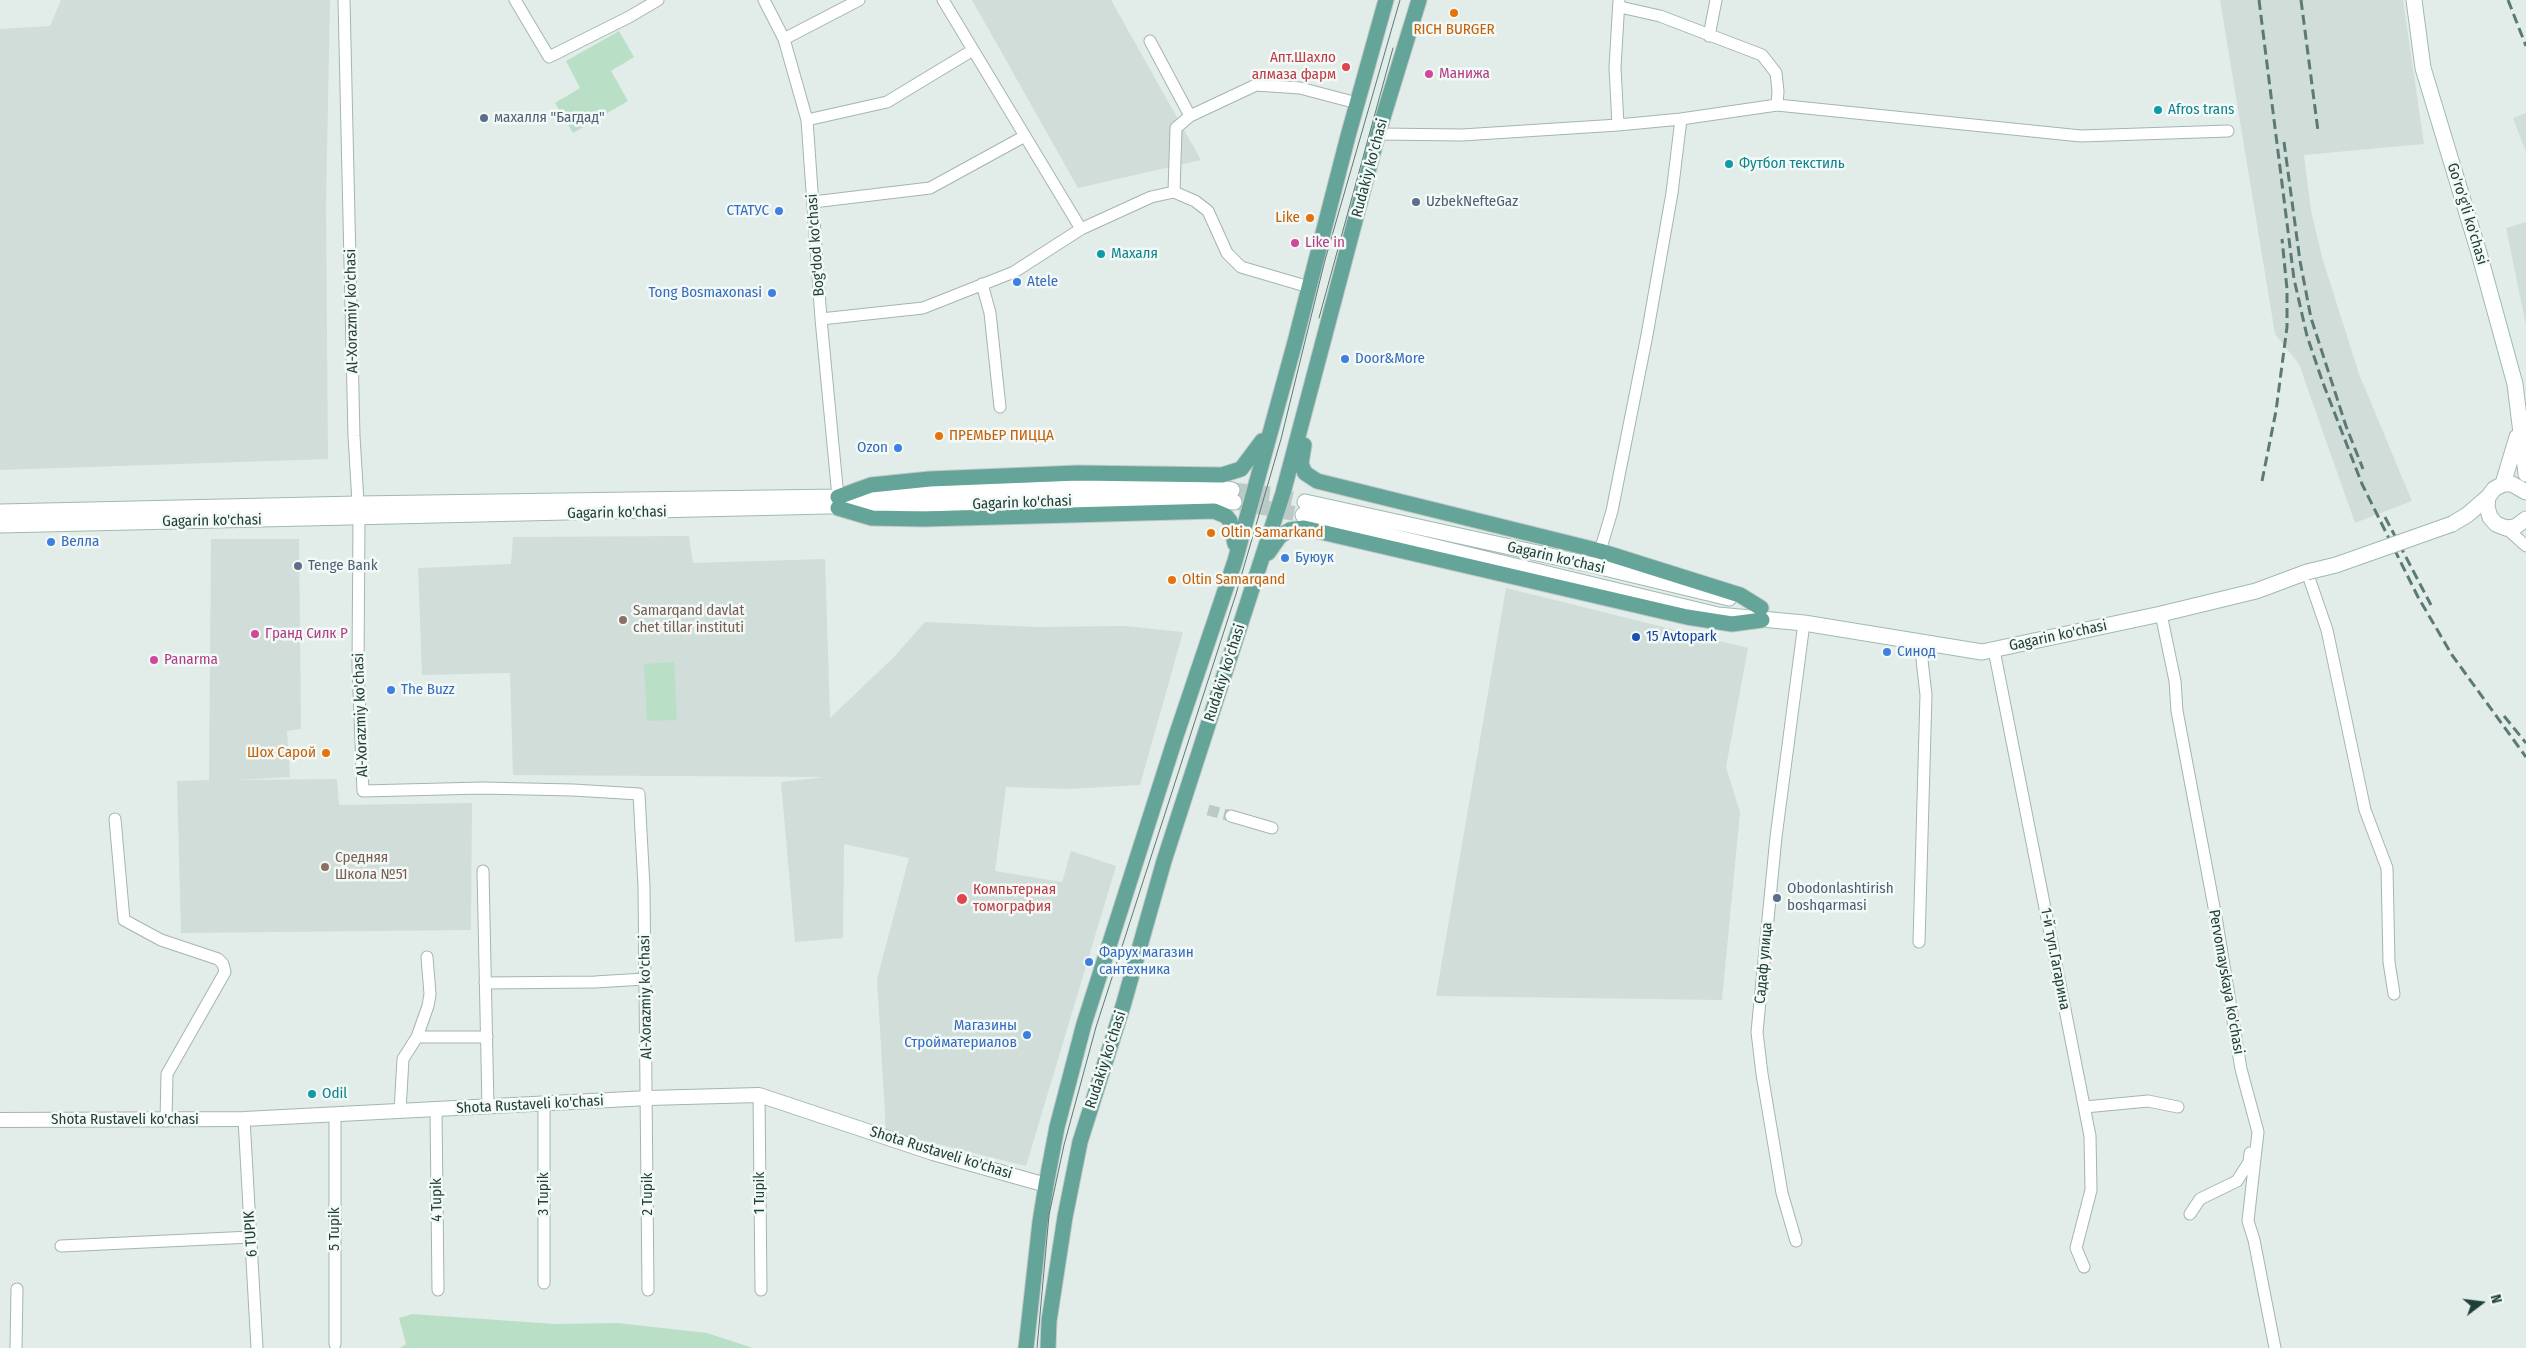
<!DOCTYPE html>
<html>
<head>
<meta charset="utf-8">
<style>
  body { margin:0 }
  #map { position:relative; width:2526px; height:1348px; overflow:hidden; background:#e2ede9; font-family:"Fira Sans Condensed",sans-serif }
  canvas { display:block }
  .north { position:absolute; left:2456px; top:1278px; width:50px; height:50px; -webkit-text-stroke:4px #f3f9f6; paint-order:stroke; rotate:75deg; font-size:14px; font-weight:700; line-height:20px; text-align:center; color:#213f39 }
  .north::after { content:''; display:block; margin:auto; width:18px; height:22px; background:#213f39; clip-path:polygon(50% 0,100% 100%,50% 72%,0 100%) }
</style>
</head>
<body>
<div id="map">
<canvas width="2526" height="1348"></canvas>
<div class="north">N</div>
</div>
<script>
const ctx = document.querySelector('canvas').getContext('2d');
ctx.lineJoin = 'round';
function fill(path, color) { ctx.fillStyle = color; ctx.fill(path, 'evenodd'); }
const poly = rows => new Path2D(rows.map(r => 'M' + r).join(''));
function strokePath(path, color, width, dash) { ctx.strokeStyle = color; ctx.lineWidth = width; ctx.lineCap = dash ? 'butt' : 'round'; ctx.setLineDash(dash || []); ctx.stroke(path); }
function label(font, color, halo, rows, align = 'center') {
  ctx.font = font + ' "Fira Sans Condensed",sans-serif'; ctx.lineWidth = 5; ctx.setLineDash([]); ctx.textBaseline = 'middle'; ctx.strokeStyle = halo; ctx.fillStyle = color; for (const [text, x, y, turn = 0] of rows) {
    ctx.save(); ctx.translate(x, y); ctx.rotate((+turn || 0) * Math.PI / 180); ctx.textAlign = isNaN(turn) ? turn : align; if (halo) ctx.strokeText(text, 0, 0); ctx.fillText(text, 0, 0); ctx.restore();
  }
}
const built = poly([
  [61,0,330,0,326,204,328,459,0,470,0,29,50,26],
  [972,0,1111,0,1201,160,1078,188],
  [2220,0,2403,0,2424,144,2304,155,2311,211,2322,257,2359,374,2412,501,2355,523,2299,364,2275,334],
  [2526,113,2526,152,2513,118],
  [2526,222,2526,325,2506,228],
  [689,536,693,563,825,559,830,718,895,656,925,622,1037,627,1124,626,1183,632,1140,785,1069,789,1006,787,995,871,1062,882,1071,851,1116,866,1026,1166,886,1131,877,979,909,858,844,844,843,938,795,942,781,782,825,777,513,775,510,673,422,675,418,568,511,564,513,537],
  [211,539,299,539,301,729,287,731,290,777,236,780,337,779,339,805,472,803,471,930,181,933,177,781,209,780],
  [1506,588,1748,648,1726,767,1740,812,1722,1000,1436,996]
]);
const green = poly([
  [619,31,634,57,611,71,628,101,573,133,555,103,580,88,566,61],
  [674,662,677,720,647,721,644,664],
  [412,1314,555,1324,618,1323,707,1333,753,1348,400,1348,406,1344,399,1318]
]);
const minorTunnel = poly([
  [1208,810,1231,816]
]);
const secondaryTunnel = poly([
  [1232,490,1271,494,1305,502],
  [1234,502,1303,515]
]);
const minor = poly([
  [344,0,354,436,359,519,358,666,363,791,482,788,573,790,639,794,644,887,648,1290],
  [515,0,549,57,629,17,658,0],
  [764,0,784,39,807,120,821,319,838,497],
  [1620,7,1660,16,1762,55,1776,73,1778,91,1777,105],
  [1709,36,1716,0],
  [784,39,859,0],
  [1150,41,1190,116,1256,85,1300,88,1357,103],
  [1190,116,1176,128,1174,192,1195,201,1208,211,1227,253,1241,267,1309,287],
  [807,120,887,102,973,50],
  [1618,125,1615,67,1619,0],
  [1378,134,1462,135,1618,125,1681,119,1777,105,2081,136,2228,131],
  [813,202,930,188,1025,136],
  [1081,229,1151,197,1174,192],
  [982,284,990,313,1000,407],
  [821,319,923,308,1014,272,1081,229,943,0],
  [2506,528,2526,546],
  [1600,551,1612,511,1647,335,1672,193,1681,119],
  [2307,572,2327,630,2365,810,2387,868,2389,962,2394,994],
  [2161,614,2175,681,2177,711,2217,923,2241,1069,2258,1132,2248,1221,2254,1240,2275,1348],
  [1994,650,2090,1136,2091,1190,2076,1248,2084,1267],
  [1231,816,1272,828],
  [115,819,124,920,161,940,218,959,223,964,225,972,167,1074,166,1121],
  [483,871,488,1107],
  [1919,942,1926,695,1920,642],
  [485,983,595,982,644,979],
  [417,1037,487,1037],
  [759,1095,761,1290],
  [2085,1107,2148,1101,2178,1107],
  [436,1110,438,1290],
  [400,1111,403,1059,417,1037,428,1006,430,994,427,957],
  [335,1114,335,1344],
  [244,1119,257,1348],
  [2190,1214,2200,1199,2237,1181,2249,1162,2250,1153],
  [1796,1241,1782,1193,1762,1074,1757,1032,1776,837,1804,623],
  [61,1246,251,1237],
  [544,1283,544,1104],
  [16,1348,17,1289]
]);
const tertiary = poly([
  [0,1120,244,1119,648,1098,759,1095,933,1153,1046,1185]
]);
const secondary = poly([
  [2414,0,2423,68,2479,253,2515,384,2526,474],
  [2503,484,2517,437],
  [2526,492,2512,484,2503,484,2494,489,2488,497,2487,507,2490,517,2496,524,2506,528,2515,527,2526,519],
  [1305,502,1592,565,1729,598],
  [0,512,358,504,838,497,1153,485,1193,485,1232,490],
  [1303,515,1718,615,1804,623,1982,652,2161,614,2256,591,2307,572],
  [2452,524,2467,515,2488,497],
  [0,525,1177,498,1234,502]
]);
const primary = poly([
  [1304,445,1301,464,1305,473,1317,481,1600,551,1740,595,1761,608],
  [838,497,871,485,930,479,1077,473,1222,475,1241,469,1262,441],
  [838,508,872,518,924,519,1214,511,1226,516,1230,521,1235,544],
  [1268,553,1280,536,1290,530,1304,528,1687,617,1732,624,1762,620],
  [1026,1348,1040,1222,1046,1185,1057,1127,1084,1024,1176,736,1235,561,1295,342,1348,136,1386,0],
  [1048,1348,1049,1321,1065,1217,1080,1142,1123,1006,1164,861,1283,493,1378,134,1419,0]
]);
const tram = poly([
  [1319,318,1393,48],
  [1037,1348,1049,1215,1064,1145,1096,1027,1236,594,1281,439,1325,260,1400,0]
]);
const rail = poly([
  [2259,0,2294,279,2307,336,2323,383,2362,484,2418,597,2452,655,2526,757],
  [2301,0,2318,131],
  [2508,0,2526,46],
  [2284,142,2300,261,2311,318,2346,426,2363,469],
  [2262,481,2276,411,2287,327,2287,289,2282,239],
  [2385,517,2431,605],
  [2504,716,2526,743]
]);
const secondaryBridge = poly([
  [2307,572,2336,565,2452,524]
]);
const markers = [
  [1454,13,5,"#e8710a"],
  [1346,67,5,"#e0444e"],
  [1429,74,5,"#d1479c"],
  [2158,110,5,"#0f9aa8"],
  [484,118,5,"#5c6f8a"],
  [1729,164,5,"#0f9aa8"],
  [1416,202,5,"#5c6f8a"],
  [779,211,5,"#3f7fe0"],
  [1310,218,5,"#e8710a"],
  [1295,243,5,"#d1479c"],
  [1101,254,5,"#0f9aa8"],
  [1017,282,5,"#3f7fe0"],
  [772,293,5,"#3f7fe0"],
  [1345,359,5,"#3f7fe0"],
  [939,436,5,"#e8710a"],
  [898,448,5,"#3f7fe0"],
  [1211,533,5,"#e8710a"],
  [51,542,5,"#3f7fe0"],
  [1285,558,5,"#3f7fe0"],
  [298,566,5,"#5c6f8a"],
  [1172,580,5,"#e8710a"],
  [623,620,5,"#8d6e63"],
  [255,634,5,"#d1479c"],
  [1636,637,5,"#1a4fb4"],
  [1887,652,5,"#3f7fe0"],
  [154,660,5,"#d1479c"],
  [391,690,5,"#3f7fe0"],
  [326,753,5,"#e8710a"],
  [325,867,5,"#8d6e63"],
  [1777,898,5,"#5c6f8a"],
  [962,899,6,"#e0444e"],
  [1089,962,5,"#3f7fe0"],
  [1027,1035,5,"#3f7fe0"],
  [312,1094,5,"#0f9aa8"]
];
const foodNames = [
  ["RICH BURGER",1454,30,"center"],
  ["Like",1300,218,"right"],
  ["ПРЕМЬЕР ПИЦЦА",949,436],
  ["Oltin Samarkand",1221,533],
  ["Oltin Samarqand",1182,580],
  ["Шох Сарой",316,753,"right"]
];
const healthNames = [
  ["Апт.Шахло",1336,58],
  ["алмаза фарм",1336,75],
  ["Компьтерная",973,890,"left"],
  ["томография",973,907,"left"]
];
const hotelNames = [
  ["Манижа",1439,74],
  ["Like in",1305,243],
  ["Гранд Силк Р",265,634],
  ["Panarma",164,660]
];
const cultureNames = [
  ["Afros trans",2168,110],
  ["Футбол текстиль",1739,164],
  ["Махаля",1111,254],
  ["Оdil",322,1094]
];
const serviceNames = [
  ["махалля \"Багдад\"",494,118],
  ["UzbekNefteGaz",1426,202],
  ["Tenge Bank",308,566],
  ["Obodonlashtirish",1787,889],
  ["boshqarmasi",1787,906]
];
const streetNames = [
  ["Rudakiy ko'chasi",1370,168,-75],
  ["Go'ro'g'li ko'chasi",2467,214,73],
  ["Bog'dod ko'chasi",816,245,-94],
  ["Al-Xorazmiy ko'chasi",352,311,-91],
  ["Gagarin ko'chasi",1022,503,-2],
  ["Gagarin ko'chasi",617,513,-1],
  ["Gagarin ko'chasi",212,521,-1],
  ["Gagarin ko'chasi",1556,558,13],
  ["Gagarin ko'chasi",2058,636,-12],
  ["Rudakiy ko'chasi",1225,673,-72],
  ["Al-Xorazmiy ko'chasi",361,715,-92],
  ["1-й туп.Гагарина",2055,959,79],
  ["Садаф улица",1764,963,-85],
  ["Pervomayskaya ko'chasi",2226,982,80],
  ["Al-Xorazmiy ko'chasi",646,997,-91],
  ["Rudakiy ko'chasi",1106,1060,-72],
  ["Shota Rustaveli ko'chasi",530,1105,-3],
  ["Shota Rustaveli ko'chasi",125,1120],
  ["Shota Rustaveli ko'chasi",941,1153,17],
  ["1 Tupik",760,1193,-90],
  ["3 Tupik",544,1194,-90],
  ["2 Tupik",648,1194,-90],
  ["4 Tupik",437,1200,-91],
  ["5 Tupik",335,1229,-90],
  ["6 TUPIK",251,1234,-94]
];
const shopNames = [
  ["СТАТУС",769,211,"right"],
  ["Atele",1027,282],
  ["Tong Bosmaxonasi",762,293,"right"],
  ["Door&More",1355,359],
  ["Ozon",888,448,"right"],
  ["Велла",61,542],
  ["Буюук",1295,558],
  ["Синод",1897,652],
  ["The Buzz",401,690],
  ["Фарух магазин",1099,953],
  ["сантехника",1099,970],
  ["Магазины",1017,1026,"right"],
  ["Стройматериалов",1017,1043,"right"]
];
const educationNames = [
  ["Samarqand davlat",633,611],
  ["chet tillar instituti",633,628],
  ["Средняя",335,858],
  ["Школа №51",335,875]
];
const transitNames = [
  ["15 Avtopark",1646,637]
];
fill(built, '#d0ddd8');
fill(green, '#badfc7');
strokePath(minorTunnel, '#bbcac6', 11, [11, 5.5]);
strokePath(secondaryTunnel, '#bbcac6', 15, [15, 8]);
strokePath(minor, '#a4b5b1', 13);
strokePath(tertiary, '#a4b5b1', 16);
strokePath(secondary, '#a0b9b2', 17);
strokePath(primary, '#c1c9c8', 17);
strokePath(minor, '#fff', 11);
strokePath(tertiary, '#fff', 14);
strokePath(secondary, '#fff', 15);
strokePath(primary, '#65a499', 15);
strokePath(tram, '#5c7a75', 1);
strokePath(rail, '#5c7a75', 3, [10, 5]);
strokePath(secondaryBridge, '#a0b9b2', 17, []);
strokePath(secondaryBridge, '#fff', 15);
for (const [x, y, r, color] of markers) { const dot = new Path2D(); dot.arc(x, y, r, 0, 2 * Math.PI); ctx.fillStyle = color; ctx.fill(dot); strokePath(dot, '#f3f9f6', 2); }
label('15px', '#c56008', '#f3f9f6', foodNames, 'left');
label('15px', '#be3a42', '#f3f9f6', healthNames, 'right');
label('15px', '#b23c85', '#f3f9f6', hotelNames, 'left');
label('15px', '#0d838f', '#f3f9f6', cultureNames, 'left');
label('15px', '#4e5e75', '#f3f9f6', serviceNames, 'left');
label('15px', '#213f39', '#f3f9f6', streetNames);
label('15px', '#366cbe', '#f3f9f6', shopNames, 'left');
label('15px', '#785e54', '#f3f9f6', educationNames, 'left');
label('15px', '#164399', '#f3f9f6', transitNames, 'left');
</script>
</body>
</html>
